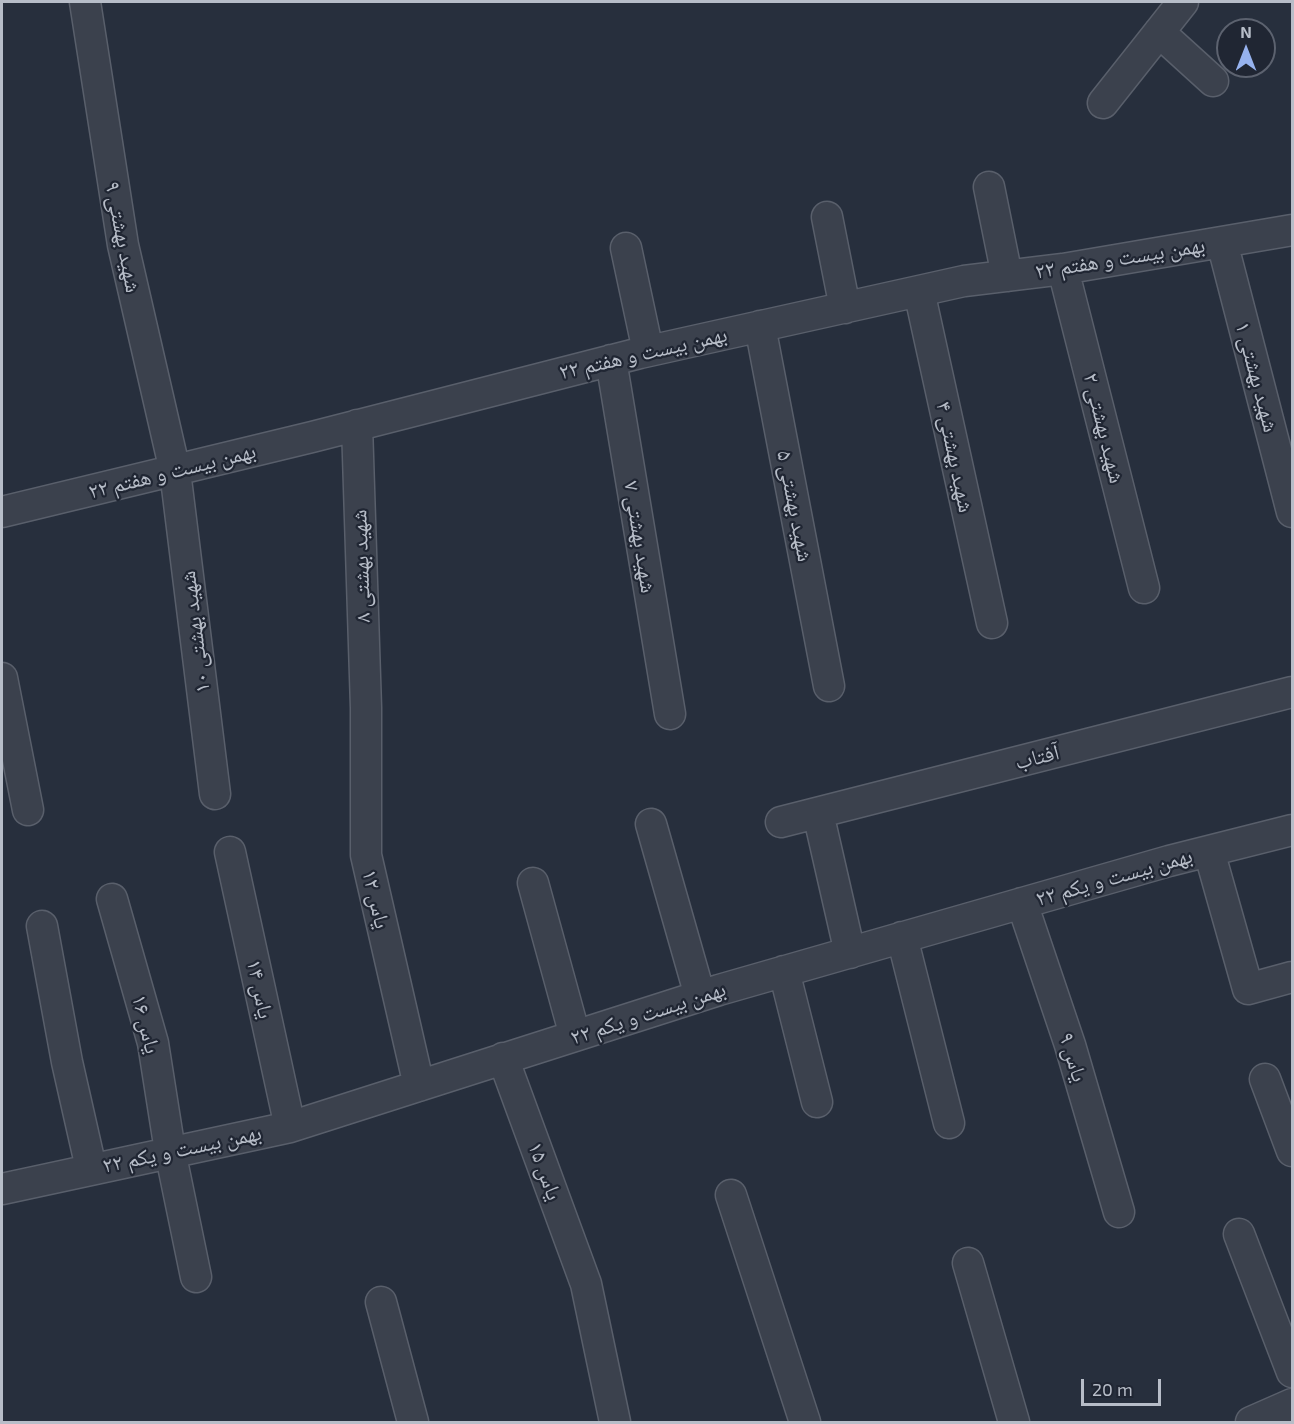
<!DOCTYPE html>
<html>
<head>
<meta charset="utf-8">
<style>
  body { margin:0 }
  #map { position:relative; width:1294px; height:1424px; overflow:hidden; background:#272f3d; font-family:"Exo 2",sans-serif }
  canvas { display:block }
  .frame { position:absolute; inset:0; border:3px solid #b7bdc8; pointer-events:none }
  .north { position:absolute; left:1216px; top:18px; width:60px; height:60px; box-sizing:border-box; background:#202633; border:2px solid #5c626f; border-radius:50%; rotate:0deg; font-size:16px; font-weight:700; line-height:24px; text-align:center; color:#b7bdc8 }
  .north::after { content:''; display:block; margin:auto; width:21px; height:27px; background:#96b2ee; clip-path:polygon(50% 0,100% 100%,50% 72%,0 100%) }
  .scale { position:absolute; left:1081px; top:1379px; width:80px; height:27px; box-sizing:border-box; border:3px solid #b7bdc8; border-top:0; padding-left:8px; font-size:18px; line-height:21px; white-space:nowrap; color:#b7bdc8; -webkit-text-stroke:4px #202633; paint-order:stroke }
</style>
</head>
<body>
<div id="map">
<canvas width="1294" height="1424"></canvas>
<div class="frame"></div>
<div class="north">N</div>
<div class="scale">20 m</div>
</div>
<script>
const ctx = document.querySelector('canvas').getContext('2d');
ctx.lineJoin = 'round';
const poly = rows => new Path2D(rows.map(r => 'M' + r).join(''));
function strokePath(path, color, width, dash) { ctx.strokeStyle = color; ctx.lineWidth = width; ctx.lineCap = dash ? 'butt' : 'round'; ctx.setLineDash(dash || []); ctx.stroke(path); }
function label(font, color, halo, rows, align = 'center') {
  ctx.font = font + ' "Exo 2","Noto Naskh Arabic",sans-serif'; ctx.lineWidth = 4.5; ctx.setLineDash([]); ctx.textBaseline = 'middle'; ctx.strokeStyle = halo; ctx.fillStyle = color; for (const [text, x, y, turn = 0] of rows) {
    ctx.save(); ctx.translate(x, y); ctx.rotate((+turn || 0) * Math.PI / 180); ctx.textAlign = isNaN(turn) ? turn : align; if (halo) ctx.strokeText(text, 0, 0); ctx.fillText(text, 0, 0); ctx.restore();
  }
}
const minor = poly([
  [85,2,123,245,175,471,215,794],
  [1159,32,1213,81],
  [1103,103,1183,2],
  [989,187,1007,276],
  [827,217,845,308],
  [1222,242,1292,512],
  [626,248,648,351],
  [1063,269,1144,588],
  [919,291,992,623],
  [760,326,829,686],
  [611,360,670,714],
  [357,425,366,708,366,855,419,1086],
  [2,512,312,437,640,353,964,281,1063,269,1292,230],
  [2,678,28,810],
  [818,813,850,953],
  [781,822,1292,692],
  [651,824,700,996],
  [1209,851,1248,989,1292,977],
  [230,852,290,1127],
  [533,883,575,1036],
  [112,899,153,1043,170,1151,196,1277],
  [1022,903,1070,1045,1119,1212],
  [42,926,67,1062,91,1168],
  [902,937,949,1123],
  [784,971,817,1102],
  [503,1058,586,1284,615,1422],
  [1265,1079,1292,1151],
  [2,1189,290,1127,719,990,1169,861,1292,830],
  [731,1195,805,1422],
  [1239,1234,1292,1372],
  [968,1263,1014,1422],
  [381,1302,413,1422],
  [1251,1422,1292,1404]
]);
const streetNames = [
  ["شهید بهشتی ۹",123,237,79],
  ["۲۲ بهمن بیست و هفتم",1120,258,-9],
  ["۲۲ بهمن بیست و هفتم",643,353,-13],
  ["شهید بهشتی ۱",1257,377,75],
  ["شهید بهشتی ۲",1104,428,76],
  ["شهید بهشتی ۴",955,457,78],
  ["۲۲ بهمن بیست و هفتم",172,471,-14],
  ["شهید بهشتی ۵",795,506,79],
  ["شهید بهشتی ۷",640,537,81],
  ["شهید بهشتی ۸",361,566,-92],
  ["شهید بهشتی ۱۰",195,632,-97],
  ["آفتاب",1037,757,-14],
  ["۲۲ بهمن بیست و یکم",1114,877,-16],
  ["یاس ۱۲",376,899,77],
  ["یاس ۱۴",260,989,78],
  ["۲۲ بهمن بیست و یکم",648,1013,-18],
  ["یاس ۱۶",146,1024,76],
  ["یاس ۹",1073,1057,73],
  ["۲۲ بهمن بیست و یکم",182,1149,-12],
  ["یاس ۱۵",545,1171,70]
];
strokePath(minor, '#595f6b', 33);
strokePath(minor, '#3b414d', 30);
label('22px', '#b7bdc8', '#202633', streetNames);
</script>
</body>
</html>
